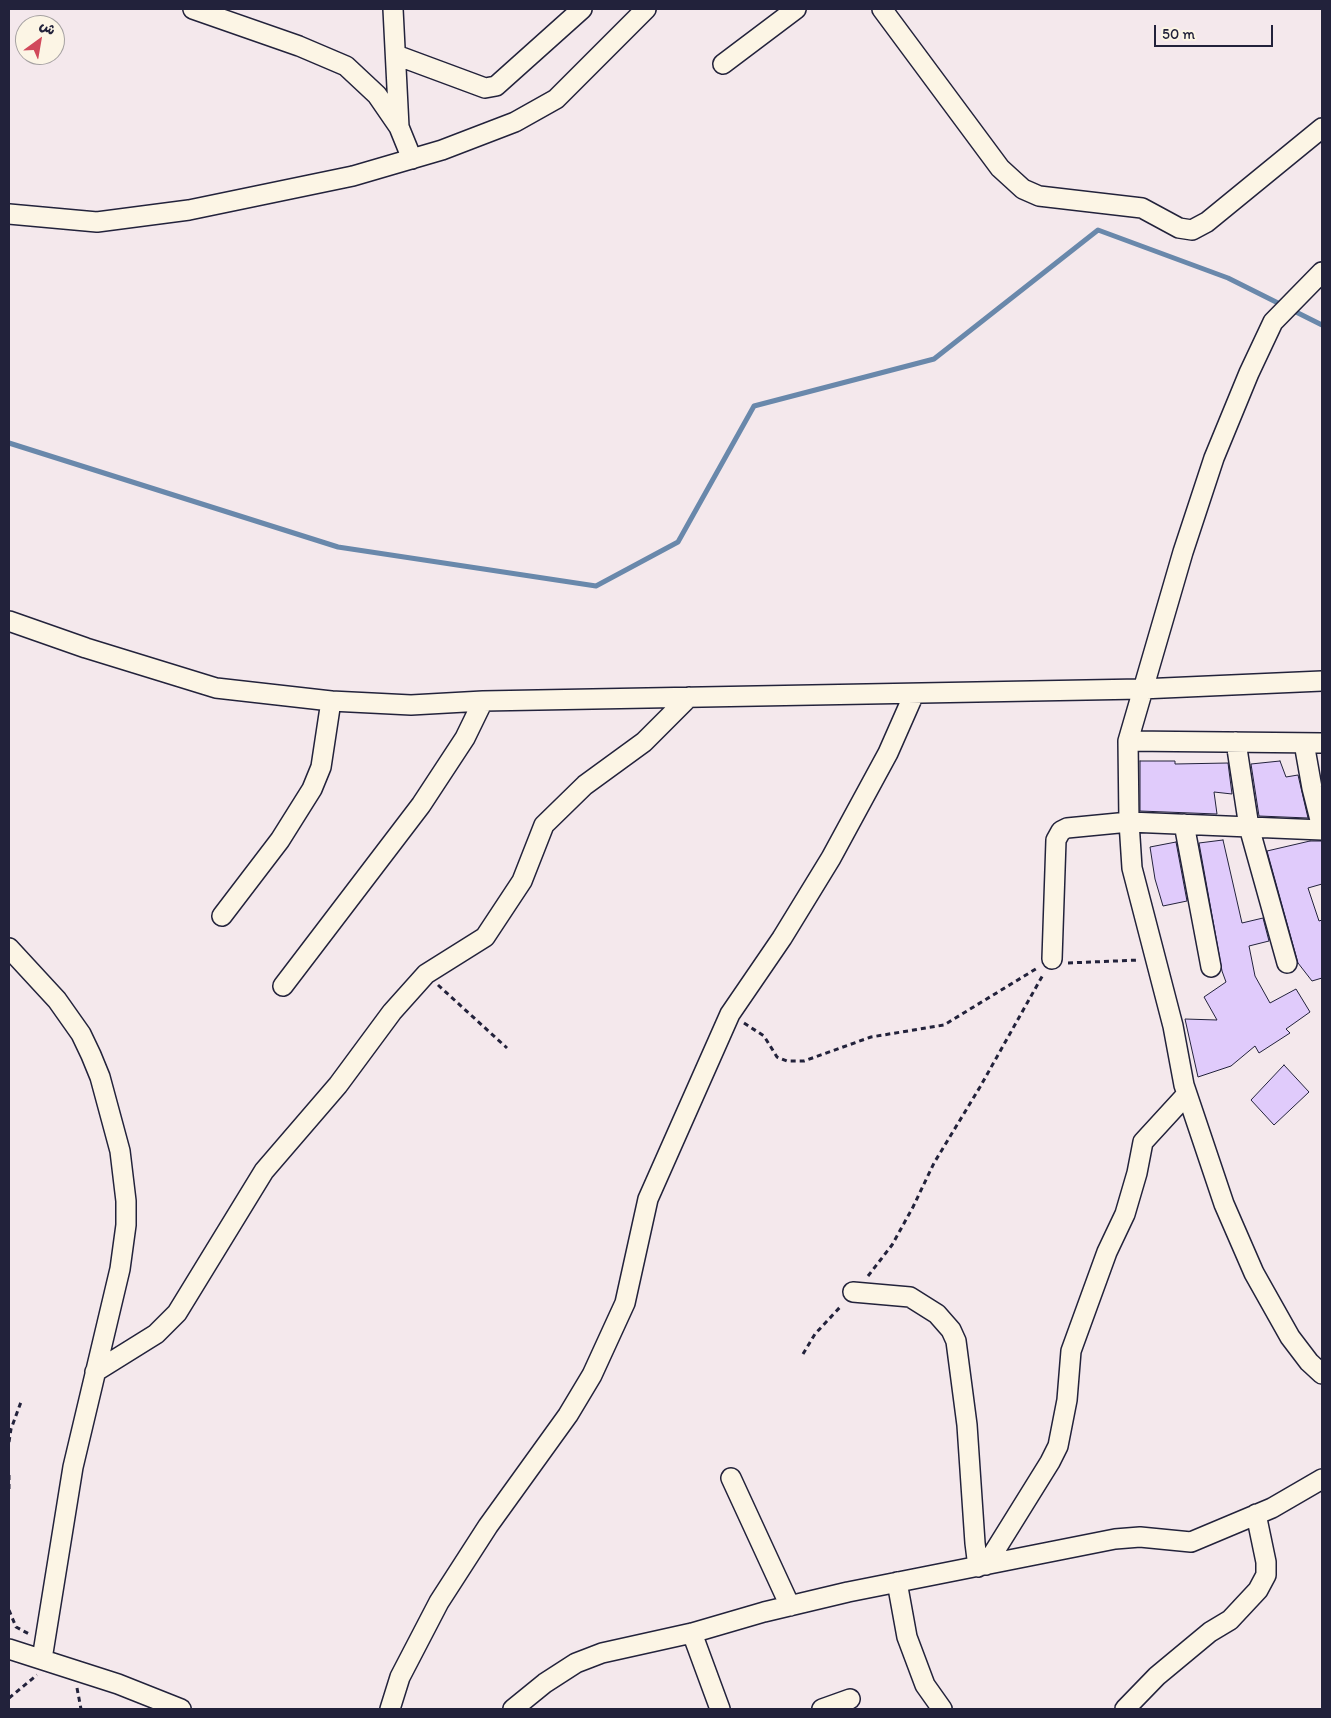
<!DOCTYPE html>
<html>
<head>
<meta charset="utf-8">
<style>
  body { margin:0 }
  #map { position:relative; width:1331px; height:1718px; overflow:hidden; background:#f4e8ec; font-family:Itim,"Playpen Sans Arabic",sans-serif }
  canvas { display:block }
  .frame { position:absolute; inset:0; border:10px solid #22223b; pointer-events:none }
  .north { position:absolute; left:15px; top:15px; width:50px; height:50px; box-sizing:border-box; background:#fcf5e5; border:1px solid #a5a1a1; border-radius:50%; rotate:32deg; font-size:14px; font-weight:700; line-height:20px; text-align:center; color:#22223b }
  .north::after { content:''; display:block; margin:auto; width:18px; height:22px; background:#d1495b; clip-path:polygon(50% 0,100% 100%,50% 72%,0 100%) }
  .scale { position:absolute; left:1154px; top:25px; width:119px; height:22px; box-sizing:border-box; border:2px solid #22223b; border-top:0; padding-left:6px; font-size:15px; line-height:18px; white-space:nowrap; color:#22223b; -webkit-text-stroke:4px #fcf5e5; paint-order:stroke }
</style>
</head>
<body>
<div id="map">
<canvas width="1331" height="1718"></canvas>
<div class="frame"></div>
<div class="north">ش</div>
<div class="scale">50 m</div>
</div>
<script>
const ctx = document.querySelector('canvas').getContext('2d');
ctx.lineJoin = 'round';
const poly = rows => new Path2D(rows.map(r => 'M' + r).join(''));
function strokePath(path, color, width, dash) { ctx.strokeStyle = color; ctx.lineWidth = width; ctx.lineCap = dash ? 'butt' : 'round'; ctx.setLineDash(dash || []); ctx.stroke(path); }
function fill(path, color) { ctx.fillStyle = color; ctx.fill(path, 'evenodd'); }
const stream = poly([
  [1290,309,1322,325],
  [9,443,338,547,596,586,678,542,754,406,934,359,1098,230,1228,278,1282,305]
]);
const building = poly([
  [1140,761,1175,761,1175,764,1228,763,1232,794,1214,792,1217,814,1140,811,1140,761],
  [1280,761,1286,777,1298,775,1308,818,1259,816,1251,764,1280,761],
  [1223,840,1242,923,1263,918,1269,941,1249,946,1255,976,1270,1003,1296,989,1310,1012,1286,1029,1290,1033,1259,1053,1255,1046,1231,1066,1198,1077,1185,1019,1217,1020,1204,997,1226,982,1222,971,1199,843,1223,840],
  [1310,841,1322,841,1322,884,1308,888,1319,921,1322,920,1322,978,1312,981,1298,963,1267,851,1310,841],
  [1176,842,1187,901,1163,906,1155,879,1150,847,1176,842],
  [1284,1065,1309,1092,1274,1125,1251,1100,1284,1065]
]);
const path = poly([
  [1068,963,1139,960],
  [438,985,507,1048],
  [744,1023,764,1036,777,1057,787,1061,804,1061,871,1037,944,1025,1039,967],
  [868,1276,892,1245,913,1207,934,1163,980,1087,1044,973],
  [803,1354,815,1334,842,1305],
  [9,1442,11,1429,21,1402],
  [9,1475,9,1491],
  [9,1610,16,1627,31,1635],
  [77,1688,81,1709],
  [9,1698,37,1675]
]);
const minor = poly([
  [193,9,299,46,346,66,377,95,399,127],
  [393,9,399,127,412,159],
  [882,9,1000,168,1023,189,1039,196,1142,208,1179,228,1192,230,1207,222,1322,128],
  [396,55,485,88,496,86,582,9],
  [723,64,796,9],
  [9,214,97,222,189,210,353,176,442,150,515,122,556,99,646,9],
  [1322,272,1273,322,1249,373,1214,458,1183,552,1128,741,1129,822,1132,868,1173,1026,1184,1085,1224,1204,1254,1273,1290,1337,1309,1362,1322,1374],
  [9,621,86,648,216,688,331,701,411,705,483,701,1141,689,1322,681],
  [1128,741,1322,743],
  [1236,742,1249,827,1287,963],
  [1304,743,1312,788,1322,828],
  [1184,824,1211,967],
  [222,916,280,840,312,789,321,767,331,701],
  [9,948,57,1000,81,1034,91,1055,100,1077,120,1151,126,1201,126,1225,120,1269,73,1467,42,1659],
  [1052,959,1056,840,1061,831,1067,828,1129,822,1322,830],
  [283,986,421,805,465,738,483,701],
  [853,1292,910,1297,937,1314,951,1330,956,1341,967,1425,975,1543,978,1567],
  [95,1372,156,1334,177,1313,264,1171,338,1085,392,1012,426,974,485,937,522,881,544,825,585,785,644,742,689,697],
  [731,1478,790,1606],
  [986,1565,1050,1462,1058,1446,1067,1400,1071,1351,1107,1252,1125,1214,1137,1173,1143,1142,1187,1094],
  [897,1582,907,1637,925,1685,942,1709],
  [692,1633,720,1709],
  [9,1649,118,1684,181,1709],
  [390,1709,400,1677,439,1602,488,1526,568,1415,592,1375,625,1303,648,1199,730,1014,782,938,831,858,888,753,914,694],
  [513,1709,545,1683,576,1663,602,1653,692,1633,764,1612,848,1592,1115,1539,1140,1537,1191,1542,1272,1508,1322,1479],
  [822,1709,850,1699],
  [1125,1709,1157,1676,1210,1632,1230,1620,1258,1590,1266,1575,1266,1562,1256,1514]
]);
strokePath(stream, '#6988ab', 5);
fill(building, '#e0cbfb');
strokePath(building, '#22223b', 1);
strokePath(minor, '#22223b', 22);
strokePath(path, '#22223b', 3, [5, 4]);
strokePath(minor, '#fcf5e5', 19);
</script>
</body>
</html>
